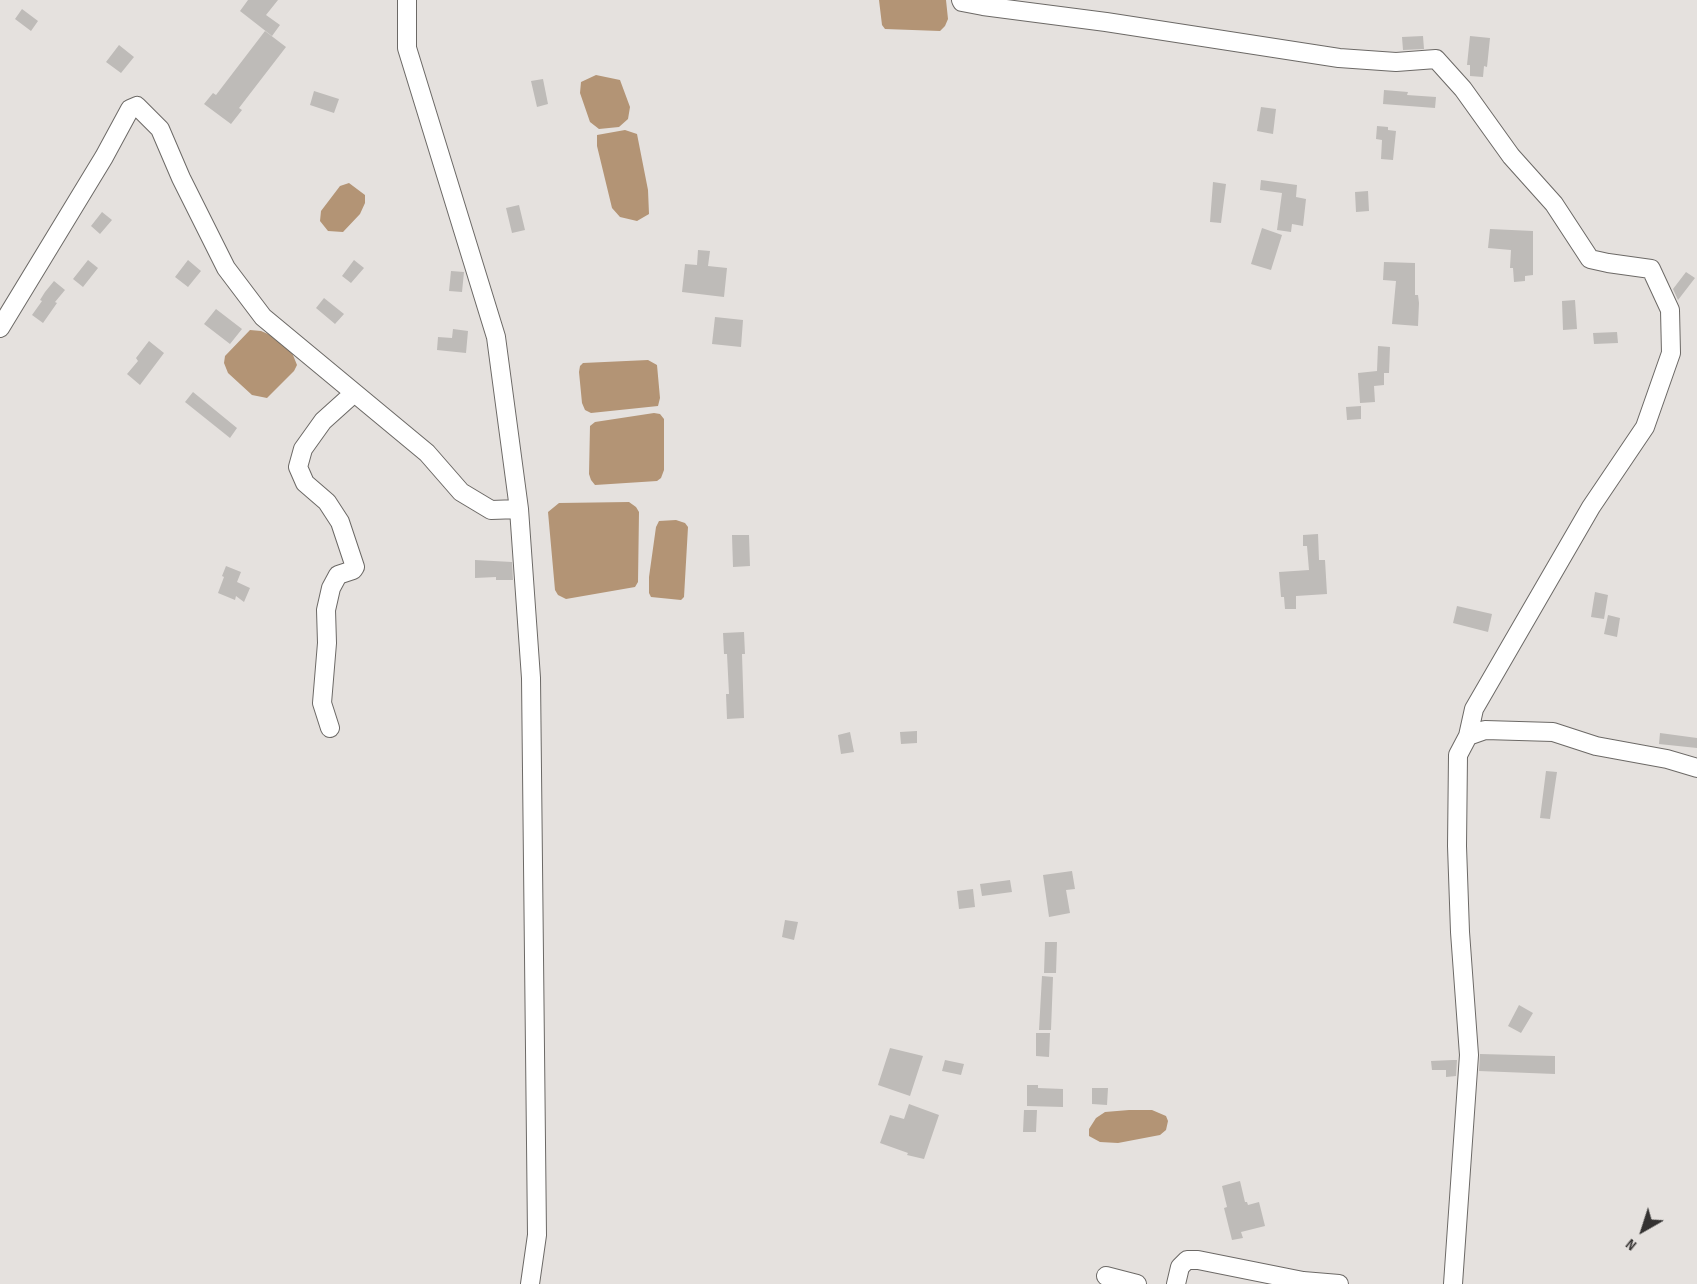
<!DOCTYPE html>
<html>
<head>
<meta charset="utf-8">
<style>
  body { margin:0 }
  #map { position:relative; width:1697px; height:1284px; overflow:hidden; background:#e5e1de; font-family:"Sofia Sans Condensed",sans-serif }
  canvas { display:block }
  .north { position:absolute; left:1613px; top:1200px; width:60px; height:60px; -webkit-text-stroke:4px #e5e1de; paint-order:stroke; rotate:219deg; font-size:16px; font-weight:700; line-height:24px; text-align:center; color:#343231 }
  .north::after { content:''; display:block; margin:auto; width:21px; height:27px; background:#343231; clip-path:polygon(50% 0,100% 100%,50% 72%,0 100%) }
</style>
</head>
<body>
<div id="map">
<canvas width="1697" height="1284"></canvas>
<div class="north">N</div>
</div>
<script>
const ctx = document.querySelector('canvas').getContext('2d');
ctx.lineJoin = 'round';
function fill(path, color) { ctx.fillStyle = color; ctx.fill(path, 'evenodd'); }
const poly = rows => new Path2D(rows.map(r => 'M' + r).join(''));
function strokePath(path, color, width, dash) { ctx.strokeStyle = color; ctx.lineWidth = width; ctx.lineCap = dash ? 'butt' : 'round'; ctx.setLineDash(dash || []); ctx.stroke(path); }
const water = poly([
  [879,0,946,0,948,19,945,26,940,31,885,29,882,25],
  [596,75,620,80,630,107,628,119,619,127,599,129,590,122,580,93,581,82],
  [625,130,637,134,648,190,649,214,637,221,620,217,612,208,597,146,597,135],
  [349,183,365,195,365,203,360,214,343,232,328,231,320,221,321,211,340,186],
  [250,330,261,331,275,337,291,350,297,365,294,371,267,398,252,395,228,373,224,363,225,356],
  [648,360,657,365,660,398,658,406,591,413,585,410,582,403,579,372,580,366,583,363],
  [654,413,660,414,664,419,664,470,661,478,657,481,595,485,591,480,589,474,590,426,595,422],
  [629,502,636,507,639,512,638,582,635,587,566,599,558,595,555,590,548,512,559,503],
  [676,520,685,523,688,527,684,597,681,600,651,597,649,593,649,577,656,527,659,521],
  [1129,1110,1152,1110,1166,1116,1168,1121,1166,1130,1160,1135,1118,1143,1100,1142,1089,1136,1089,1129,1096,1118,1105,1112]
]);
const building = poly([
  [248,0,278,0,266,15,280,25,272,36,240,11],
  [22,9,38,21,31,31,15,19],
  [265,31,286,47,239,108,242,110,231,124,204,104,213,93,216,95],
  [1423,36,1424,49,1403,50,1402,37],
  [1470,36,1490,38,1487,67,1484,66,1483,77,1470,76,1470,65,1467,65],
  [119,45,134,57,121,73,106,62],
  [543,79,548,104,537,107,531,81],
  [1384,90,1408,92,1407,95,1436,97,1435,108,1383,104],
  [314,91,339,99,334,113,310,105],
  [1261,107,1276,109,1273,134,1257,131],
  [1377,126,1388,127,1388,130,1396,131,1393,160,1381,159,1382,140,1376,139],
  [1261,180,1297,185,1296,197,1306,199,1303,226,1292,224,1291,232,1277,230,1282,193,1260,190],
  [1213,182,1226,184,1221,223,1210,222],
  [1368,191,1369,211,1356,212,1355,192],
  [519,205,525,230,512,233,506,208],
  [102,212,112,220,100,234,91,226],
  [1262,228,1282,235,1271,270,1251,264],
  [1490,229,1533,231,1533,275,1525,276,1525,281,1514,282,1513,268,1510,268,1511,250,1488,248],
  [698,250,710,251,708,266,727,268,724,297,682,292,685,264,697,265],
  [88,260,98,268,83,287,73,279],
  [188,260,201,271,188,287,175,277],
  [354,260,364,268,351,283,342,276],
  [1384,262,1415,263,1415,295,1418,295,1419,303,1418,326,1392,324,1396,281,1383,280],
  [451,271,464,272,462,292,449,291],
  [1686,272,1695,278,1678,300,1673,289],
  [54,281,65,290,55,302,57,303,43,323,32,315,42,301,40,300,45,292],
  [324,298,344,314,335,324,316,308],
  [1575,300,1577,329,1563,330,1562,301],
  [216,309,242,329,230,344,204,324],
  [715,317,743,320,741,347,712,344],
  [453,329,468,331,466,353,437,350,438,337,452,338],
  [1617,332,1618,343,1594,344,1593,333],
  [149,341,164,353,140,385,127,374,138,361,136,358],
  [1378,346,1390,347,1389,373,1384,373,1384,385,1374,386,1375,402,1360,403,1358,373,1377,371],
  [193,392,237,428,230,438,185,402],
  [1361,406,1361,419,1347,420,1346,407],
  [1318,534,1319,560,1325,560,1327,594,1296,596,1296,609,1285,609,1284,597,1281,597,1279,572,1309,570,1307,546,1303,546,1303,535],
  [732,535,749,535,750,566,733,567],
  [475,560,512,562,513,580,496,580,496,577,475,578],
  [226,566,241,572,237,582,250,588,244,602,236,596,235,600,218,593,224,577,222,576],
  [1595,592,1608,595,1604,619,1591,617],
  [1457,606,1492,614,1488,632,1453,623],
  [1608,615,1620,618,1617,637,1604,634],
  [744,632,745,654,742,654,744,718,727,719,726,694,729,694,727,654,724,654,723,633],
  [917,731,917,743,901,744,900,732],
  [850,732,854,752,841,754,838,735],
  [1660,733,1697,738,1697,748,1659,744],
  [1546,771,1557,772,1550,819,1540,818],
  [1072,871,1075,889,1066,890,1070,913,1049,917,1043,875],
  [1010,880,1012,892,982,896,980,884],
  [973,889,975,907,959,909,957,891],
  [785,920,798,922,794,940,782,937],
  [1045,942,1057,942,1056,973,1044,973],
  [1042,976,1053,977,1051,1030,1039,1030],
  [1519,1005,1533,1013,1521,1033,1508,1026],
  [1036,1033,1050,1033,1049,1057,1036,1056],
  [890,1048,923,1056,910,1096,878,1085],
  [1480,1054,1555,1056,1555,1074,1479,1071],
  [945,1060,964,1064,961,1075,942,1071],
  [1453,1060,1457,1060,1456,1076,1446,1077,1446,1070,1432,1070,1431,1061],
  [1027,1085,1038,1085,1038,1088,1063,1089,1063,1107,1027,1106],
  [1092,1088,1108,1088,1107,1105,1092,1104],
  [909,1104,939,1115,924,1159,907,1155,908,1153,880,1143,890,1115,904,1119],
  [1024,1110,1037,1110,1036,1132,1023,1132],
  [1240,1181,1245,1202,1247,1202,1248,1205,1259,1202,1265,1226,1241,1232,1243,1238,1232,1240,1224,1208,1227,1207,1222,1186]
]);
const minor = poly([
  [407,0,407,48,496,337,519,509,531,678,537,1235,530,1284],
  [961,0,962,2,983,6,1106,22,1339,58,1396,62,1436,59,1463,89,1511,156,1554,204,1590,259,1608,263,1651,269,1670,310,1671,353,1645,427,1591,507,1474,709,1468,736],
  [0,328,104,157,130,109,137,106,160,129,181,178,226,268,263,317,427,453,461,492,491,510,519,509],
  [330,728,322,703,327,643,326,610,331,588,338,575,353,570,355,567,340,522,327,502,305,483,298,467,303,449,323,421,353,394],
  [1106,1276,1137,1284],
  [1176,1284,1180,1267,1187,1260,1198,1260,1303,1281,1339,1284],
  [1453,1284,1469,1055,1460,932,1457,846,1458,755,1468,736,1485,730,1553,732,1596,746,1667,759,1697,768]
]);
fill(water, '#b39475');
fill(building, '#bebbb8');
strokePath(minor, '#6c6966', 20);
strokePath(minor, '#fff', 18);
</script>
</body>
</html>
